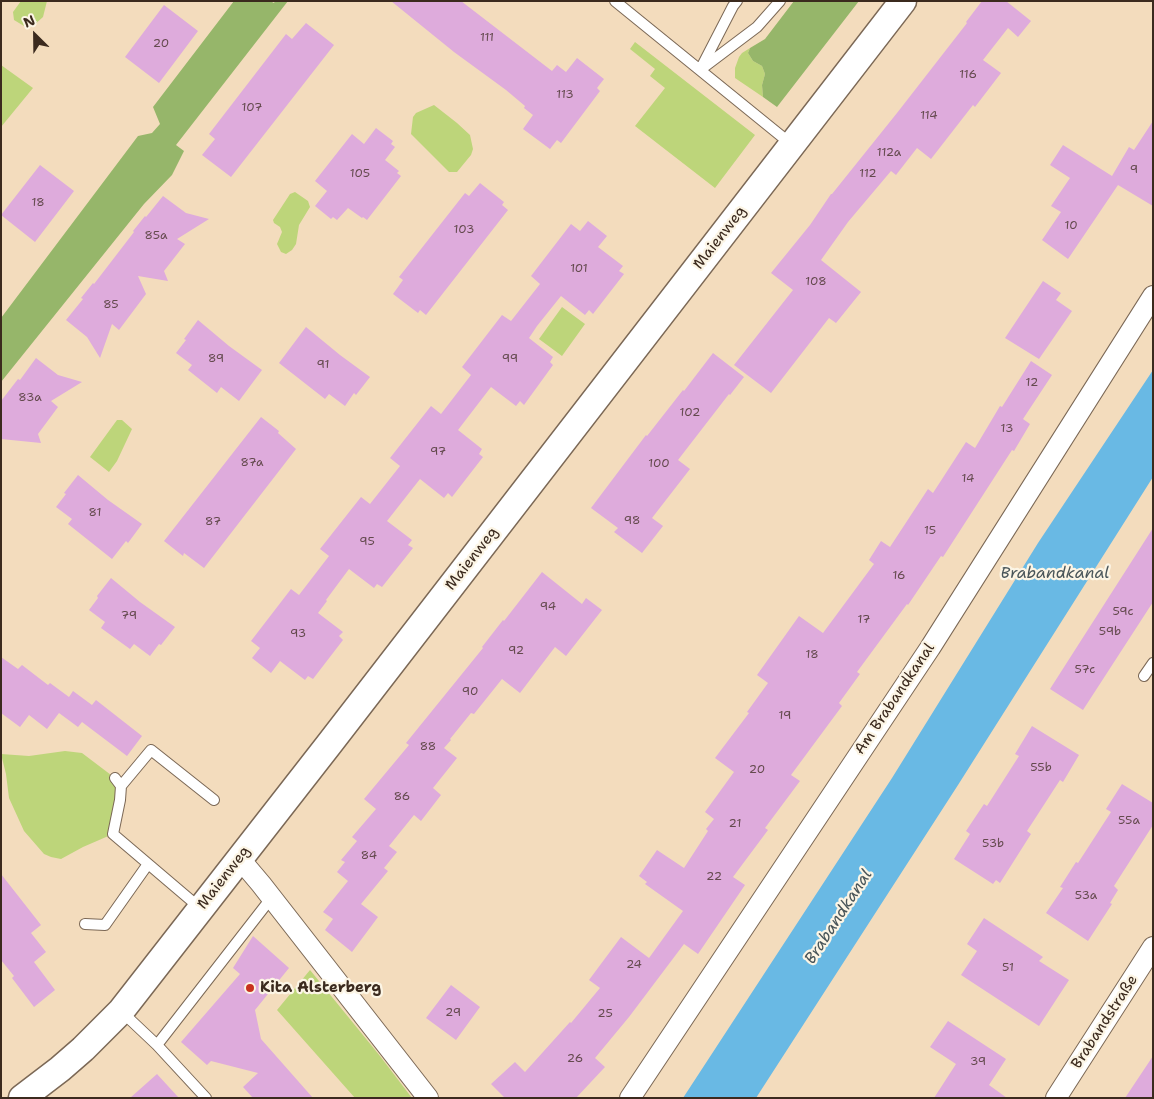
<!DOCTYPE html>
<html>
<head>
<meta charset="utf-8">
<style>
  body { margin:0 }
  #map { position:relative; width:1154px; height:1099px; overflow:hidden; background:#f3dcbd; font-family:"Shantell Sans",sans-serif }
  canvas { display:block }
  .frame { position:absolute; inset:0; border:2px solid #3b2a1e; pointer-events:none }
  .north { position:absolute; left:10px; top:10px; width:50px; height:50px; -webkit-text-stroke:4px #fcf5e5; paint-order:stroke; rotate:337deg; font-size:14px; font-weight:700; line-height:20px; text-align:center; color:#3b2a1e }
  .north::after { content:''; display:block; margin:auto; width:18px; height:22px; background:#3b2a1e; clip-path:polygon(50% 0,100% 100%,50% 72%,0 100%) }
</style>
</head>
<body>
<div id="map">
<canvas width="1154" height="1099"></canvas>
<div class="frame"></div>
<div class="north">N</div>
</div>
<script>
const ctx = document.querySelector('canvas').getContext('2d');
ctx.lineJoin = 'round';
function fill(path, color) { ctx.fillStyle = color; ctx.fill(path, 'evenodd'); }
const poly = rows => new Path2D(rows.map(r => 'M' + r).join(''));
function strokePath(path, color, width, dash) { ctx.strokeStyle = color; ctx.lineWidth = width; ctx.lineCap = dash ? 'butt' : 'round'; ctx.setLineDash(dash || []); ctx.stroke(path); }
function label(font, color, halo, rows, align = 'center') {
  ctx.font = font + ' "Shantell Sans",sans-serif'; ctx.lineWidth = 4.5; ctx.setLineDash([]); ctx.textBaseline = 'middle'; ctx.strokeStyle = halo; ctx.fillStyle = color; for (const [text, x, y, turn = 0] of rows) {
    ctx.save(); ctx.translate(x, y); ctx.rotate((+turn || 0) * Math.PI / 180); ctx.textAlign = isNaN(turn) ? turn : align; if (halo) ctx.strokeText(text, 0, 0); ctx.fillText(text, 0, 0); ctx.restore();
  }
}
const green = poly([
  [21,1,47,1,43,17,34,25,24,26,14,20,13,12],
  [635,42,755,135,715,188,635,126,665,88,650,76,655,69,630,49],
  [750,48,748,53,753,61,762,66,765,74,762,85,763,97,735,78,735,68,739,57,742,53],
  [1,65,33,88,1,127],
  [434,105,457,123,470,135,473,149,471,155,457,172,449,172,411,134,413,117,416,113],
  [295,192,308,201,310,207,299,225,296,244,292,250,286,254,281,252,277,244,282,232,280,227,274,223,273,220,290,194],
  [562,307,585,324,562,356,539,339],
  [117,420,122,420,132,429,117,461,109,472,90,457],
  [65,751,82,753,115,778,121,786,113,834,83,847,61,859,51,857,44,854,24,831,9,798,6,774,1,754,29,756],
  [310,970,380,1056,412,1098,355,1098,277,1010]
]);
const forest = poly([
  [234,1,270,1,274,3,275,1,288,1,176,145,184,151,172,175,144,204,1,382,1,318,138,136,152,133,160,124,153,107],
  [794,1,859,1,777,107,763,97,762,85,765,74,762,66,753,61,748,53,750,48,765,39]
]);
const water = poly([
  [1153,370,1153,477,958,785,756,1098,683,1098,892,778,1038,543]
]);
const building = poly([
  [391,1,461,1,552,71,557,65,566,72,577,58,604,79,597,88,600,91,561,143,557,140,550,149,523,129,533,115,524,108,525,106,506,90,454,52],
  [982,1,1006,1,1031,21,1018,37,1008,28,983,60,1001,73,975,107,973,105,931,159,917,148,896,175,891,171,848,222,821,260,861,292,836,323,829,318,771,393,734,365,793,290,771,273,810,225,831,194,832,194,897,113,967,23,966,22],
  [164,5,198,31,159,83,125,57],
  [306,23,334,45,231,177,202,155,215,139,209,134,286,34,292,39],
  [1153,121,1153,206,1118,185,1068,259,1042,240,1061,212,1051,206,1070,178,1050,165,1063,145,1112,176,1129,147,1134,150],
  [376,128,393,141,391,144,395,147,385,160,399,171,397,173,401,176,367,220,363,217,362,218,348,208,337,220,333,217,331,219,315,206,327,191,315,181,352,134,364,144],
  [40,165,74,191,35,242,1,215],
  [480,183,504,202,502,205,508,210,426,315,420,310,418,313,393,294,403,280,399,277,465,193,469,196],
  [163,196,186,213,209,219,177,239,185,244,164,271,168,281,138,276,146,294,119,330,112,324,100,358,87,337,66,320,83,299,81,298,93,283,94,284,134,232,133,231,145,216,146,217],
  [588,221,607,236,598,247,623,266,619,271,624,274,593,314,589,310,585,315,561,296,537,326,529,338,553,357,550,362,553,365,524,405,520,401,516,406,491,387,458,430,482,449,479,454,483,457,452,497,448,493,444,498,420,479,387,521,412,540,408,545,413,548,382,587,377,584,374,588,349,569,326,600,327,601,318,613,343,632,339,636,343,640,313,679,308,676,305,680,280,661,271,673,252,658,260,648,251,641,291,589,299,595,329,556,320,549,361,497,370,504,400,466,390,458,431,406,441,414,471,375,462,367,502,315,511,321,540,284,531,276,571,224,580,231],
  [1043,281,1061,293,1056,300,1072,311,1039,359,1005,338],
  [198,320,229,346,262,370,239,401,221,387,217,393,188,370,192,365,176,353,186,340,184,339],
  [306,327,340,355,370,377,356,395,354,393,345,406,329,394,325,399,279,363],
  [713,353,744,377,730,395,729,394,678,460,690,469,652,518,663,526,642,553,614,532,618,528,591,508,646,435,647,436,683,390,684,391],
  [36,358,58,375,82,382,51,401,58,407,38,434,41,443,1,439,1,401,18,379,20,380],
  [1031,361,1052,375,1023,419,1030,424,1014,451,1012,450,943,557,941,556,908,605,907,604,857,672,860,674,839,703,842,706,791,775,800,781,765,828,768,830,733,877,745,885,698,954,684,944,629,1017,595,1058,605,1067,576,1098,505,1098,491,1084,515,1062,525,1072,570,1022,571,1023,600,988,589,980,621,937,649,958,683,911,645,884,647,882,639,876,657,850,684,868,708,831,706,829,714,819,705,812,734,772,715,758,749,713,747,712,768,683,757,675,799,616,823,633,874,564,869,560,881,541,890,547,928,489,933,493,966,442,975,448,1000,406,1002,407],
  [261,417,279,431,278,433,296,449,204,568,184,553,183,556,164,541],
  [78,475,108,500,142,524,128,543,126,541,112,559,68,524,72,519,56,507,66,494,64,493],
  [1153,528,1153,602,1083,710,1050,689],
  [542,572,582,604,586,598,602,610,566,656,555,647,520,693,502,679,474,714,471,713,450,739,451,740,444,748,457,758,433,788,441,795,421,821,414,815,389,846,397,852,384,868,388,871,361,904,378,917,352,952,325,930,333,919,323,912,348,881,337,872,345,862,341,860,357,841,352,837,376,809,364,799,409,745,406,743,483,648,482,647,503,620,504,621],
  [111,578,140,602,175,627,161,645,159,644,150,656,134,644,130,649,101,628,105,622,89,610,98,598,97,596],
  [1,657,18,669,22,665,48,685,50,683,69,697,73,691,92,705,96,700,142,736,127,756,82,722,78,727,59,713,47,729,29,715,20,727,1,713],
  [1032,726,1079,755,1063,782,1060,780,1027,831,1031,834,1000,883,996,880,993,884,954,859,970,834,966,831,984,804,987,806,1019,756,1015,754],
  [1122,784,1153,803,1153,825,1114,886,1118,890,1110,903,1112,904,1088,941,1046,913,1063,888,1060,887,1076,862,1078,863,1111,812,1106,809],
  [1,874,41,925,31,933,46,952,34,962,55,990,34,1007,12,978,14,976,1,960],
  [984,918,1043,957,1039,961,1069,980,1039,1026,961,975,977,951,967,944],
  [253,936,289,968,255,1010,261,1039,313,1098,253,1098,243,1087,258,1073,211,1061,207,1065,181,1042,240,974,233,968],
  [451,985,480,1007,456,1040,426,1018],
  [948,1021,1006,1059,989,1085,1007,1098,934,1098,956,1064,930,1047],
  [1153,1056,1153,1098,1125,1098],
  [157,1074,179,1098,130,1098]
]);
const service = poly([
  [615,1,791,144],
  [737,1,733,6,700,70,757,27,780,1],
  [1144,676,1153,663],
  [115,778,121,786,120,800,113,834,200,908],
  [121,786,151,750,214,800],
  [85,924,105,925,148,864],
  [121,1011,157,1045,272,897],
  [157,1045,206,1098]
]);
const minor = poly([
  [239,858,261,884,428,1098],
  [630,1098,930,648,1153,296],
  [1056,1098,1153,947]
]);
const tertiary = poly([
  [22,1098,60,1069,83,1049,121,1011,330,743,903,1]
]);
const markers = [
  [250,988,5,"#c8321e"]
];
const numberNames = [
  ["111",487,38],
  ["20",161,44],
  ["116",968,75],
  ["113",565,95],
  ["107",252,108],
  ["114",929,116],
  ["112a",889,153],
  ["9",1134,170],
  ["105",360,174],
  ["112",868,174],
  ["18",38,203],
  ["10",1071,226],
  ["103",464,230],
  ["85a",156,236],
  ["101",579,269],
  ["108",816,282],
  ["85",111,305],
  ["89",216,359],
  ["99",510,359],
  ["91",323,365],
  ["12",1032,383],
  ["83a",30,398],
  ["102",690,413],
  ["13",1007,429],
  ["97",438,452],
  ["87a",252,463],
  ["100",659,464],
  ["14",968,479],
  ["81",95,513],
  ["98",632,521],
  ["87",213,522],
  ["15",930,531],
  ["95",367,542],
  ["16",899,576],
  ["94",548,607],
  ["59c",1123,612],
  ["79",129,616],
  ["17",864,620],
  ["59b",1110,632],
  ["93",298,634],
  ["92",516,651],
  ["18",812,655],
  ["57c",1085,670],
  ["90",470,692],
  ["19",785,716],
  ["88",428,747],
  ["55b",1041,768],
  ["20",757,770],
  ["86",402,797],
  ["55a",1129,821],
  ["21",735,824],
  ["53b",993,844],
  ["84",369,856],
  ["22",714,877],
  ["53a",1086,896],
  ["24",634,965],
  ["51",1008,968],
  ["29",453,1013],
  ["25",605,1014],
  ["26",575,1059],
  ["39",978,1062]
];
const streetNames = [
  ["Maienweg",720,238,-52],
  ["Maienweg",472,559,-52],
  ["Am Brabandkanal",895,699,-56],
  ["Maienweg",224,878,-52],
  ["Brabandstraße",1105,1022,-57]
];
const poiNames = [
  ["Kita Alsterberg",260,988]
];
const waterNames = [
  ["Brabandkanal",1055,574],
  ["Brabandkanal",839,917,-57]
];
fill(green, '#bdd57a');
fill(forest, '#96b66a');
fill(water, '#69b9e4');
fill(building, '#deabdc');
strokePath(service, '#7b6856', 12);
strokePath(minor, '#7b6856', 22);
strokePath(tertiary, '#7b6856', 29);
strokePath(service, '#fff', 10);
strokePath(minor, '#fff', 20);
strokePath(tertiary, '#fff', 26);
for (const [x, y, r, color] of markers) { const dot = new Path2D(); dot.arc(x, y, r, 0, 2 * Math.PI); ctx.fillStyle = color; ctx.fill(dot); strokePath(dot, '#fcf5e5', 2); }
label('12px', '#644a4e', null, numberNames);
label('15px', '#3b2a1e', '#fcf5e5', streetNames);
label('bold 15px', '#3b2a1e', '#fcf5e5', poiNames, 'left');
label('italic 16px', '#495559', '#fcf5e5', waterNames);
</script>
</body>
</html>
